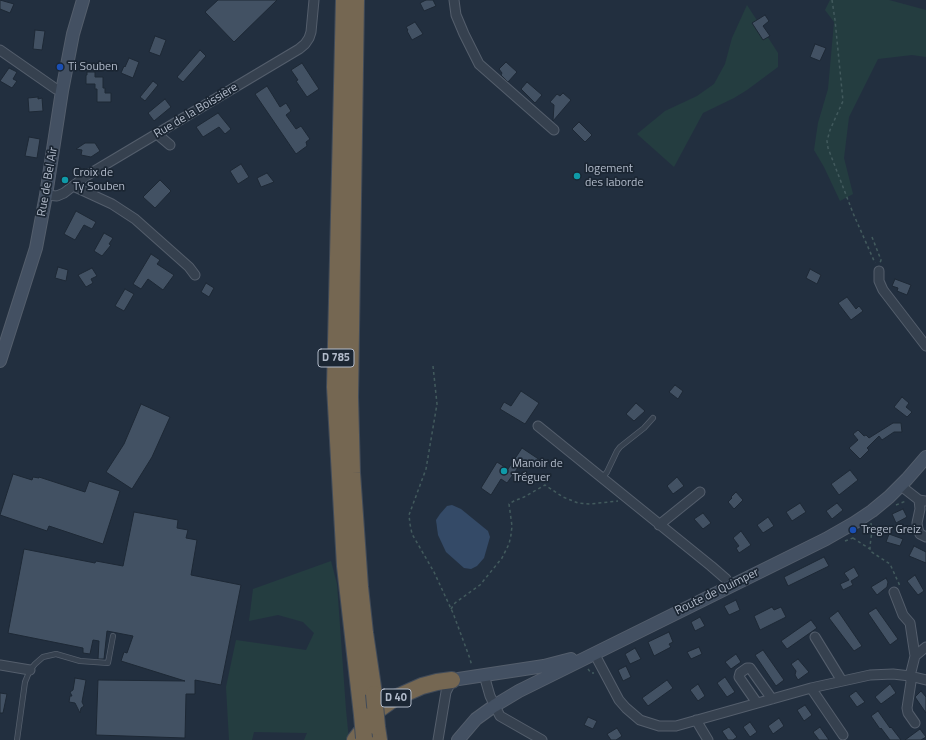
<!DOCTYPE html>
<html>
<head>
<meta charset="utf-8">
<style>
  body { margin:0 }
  canvas { display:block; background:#222f3f }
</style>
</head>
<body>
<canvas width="926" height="740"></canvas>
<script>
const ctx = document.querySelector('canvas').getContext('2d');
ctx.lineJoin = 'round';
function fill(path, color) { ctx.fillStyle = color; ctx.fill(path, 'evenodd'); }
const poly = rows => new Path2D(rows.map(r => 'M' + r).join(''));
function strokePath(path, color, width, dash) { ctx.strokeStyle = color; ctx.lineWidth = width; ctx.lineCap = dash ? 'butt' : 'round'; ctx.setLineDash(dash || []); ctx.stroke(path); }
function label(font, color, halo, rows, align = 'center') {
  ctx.font = font + ' "Titillium Web",sans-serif'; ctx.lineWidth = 3.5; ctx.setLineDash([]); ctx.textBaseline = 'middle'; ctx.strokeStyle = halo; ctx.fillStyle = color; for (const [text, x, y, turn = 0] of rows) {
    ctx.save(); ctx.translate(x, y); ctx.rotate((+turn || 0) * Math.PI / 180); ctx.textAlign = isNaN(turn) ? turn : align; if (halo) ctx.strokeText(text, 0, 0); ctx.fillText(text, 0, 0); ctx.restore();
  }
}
const green = poly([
  [830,0,889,0,926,10,926,57,912,55,878,59,849,117,844,158,853,194,840,201,824,167,814,150,818,123,828,89,834,22,825,10],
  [747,5,778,53,778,67,747,90,734,98,703,113,674,167,637,134,665,111,697,96,714,84,725,64,732,38],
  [331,561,337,584,346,710,349,740,304,740,307,733,254,732,252,740,229,740,226,687,236,640,306,650,314,633,303,622,278,615,249,621,253,589]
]);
const water = poly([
  [452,505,461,509,488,531,490,537,484,558,477,566,471,569,464,568,446,552,438,535,436,520,440,514,447,506]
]);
const building = poly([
  [0,0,14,4,10,13,0,9,0,0],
  [218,0,277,0,234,42,205,12,218,0],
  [426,0,433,0,436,6,424,11,420,3,426,0],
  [765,15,769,21,763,26,770,36,763,40,752,23,765,15],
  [415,22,423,34,412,40,407,31,408,30,406,27,415,22],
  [35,30,45,31,42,50,33,49,35,30],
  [155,36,166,40,160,56,149,52,155,36],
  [815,44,826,48,820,61,810,57,815,44],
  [200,50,206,56,183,82,177,77,200,50],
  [129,58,139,62,133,78,121,73,124,66,125,67,129,58],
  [506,62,517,72,508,82,501,75,502,73,499,69,506,62],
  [302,63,319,89,307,97,296,81,298,80,291,70,302,63],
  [9,68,17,72,13,79,17,81,12,88,0,81,9,68],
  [87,72,95,72,95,77,103,77,103,88,105,88,105,93,111,93,111,102,97,102,97,89,95,89,95,84,86,84,86,75,87,75,87,72],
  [153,81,158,85,145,101,140,97,153,81],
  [527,82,542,95,535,103,521,89,527,82],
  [267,86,280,107,286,103,291,111,286,115,296,129,301,126,310,139,306,142,307,146,296,154,255,94,267,86],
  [563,93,571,100,553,121,554,105,550,102,557,94,560,96,563,93],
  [38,97,38,99,42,98,43,111,29,112,28,98,38,97],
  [165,99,171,107,154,121,148,113,165,99],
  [218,113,231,129,225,134,219,127,203,137,196,127,218,113],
  [579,122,592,135,585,142,572,129,579,122],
  [29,137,40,139,37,158,25,156,29,137],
  [85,143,95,143,100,151,91,157,81,155,82,150,76,149,85,143],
  [241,164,249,177,238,184,230,171,241,164],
  [267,173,274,182,261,187,257,178,267,173],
  [160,180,171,191,155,208,143,197,160,180],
  [76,211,96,222,92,229,84,225,75,240,64,234,76,211],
  [104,233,113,238,109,244,111,245,102,256,94,251,104,233],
  [151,254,160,260,157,264,174,275,163,290,148,279,141,289,133,284,151,254],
  [58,267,68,270,66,281,55,278,58,267],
  [92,268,97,276,91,279,93,283,86,287,78,275,92,268],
  [810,269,821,275,817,284,806,278,810,269],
  [895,279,911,285,907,295,897,291,898,288,892,286,895,279],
  [206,283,214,288,209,297,201,292,206,283],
  [125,289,134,294,124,311,115,306,125,289],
  [847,297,856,309,859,306,863,311,851,320,838,303,847,297],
  [675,385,683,391,678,399,669,392,675,385],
  [521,391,539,403,525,424,500,409,504,402,511,406,521,391],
  [902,397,909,403,906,407,912,412,907,417,894,407,902,397],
  [636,403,645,411,634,421,626,414,636,403],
  [141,404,170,417,152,457,132,489,106,472,124,444,141,404],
  [893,423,901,423,902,432,894,432,882,440,879,436,867,448,869,450,860,459,849,448,858,440,853,434,858,430,864,436,866,435,869,438,893,423],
  [522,448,540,460,534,468,527,464,520,465,507,483,501,479,491,495,481,488,497,462,508,469,522,448],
  [850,470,858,480,839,495,831,484,850,470],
  [13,474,32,480,33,477,39,478,39,477,85,492,89,481,120,491,103,544,49,526,47,531,0,515,13,474],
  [677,477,684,486,673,494,667,486,677,477],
  [736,492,743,500,734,509,728,502,732,498,731,497,736,492],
  [800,503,806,512,792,521,786,512,800,503],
  [837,503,843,510,832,519,826,511,837,503],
  [903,509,907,517,896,523,892,514,903,509],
  [134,512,178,520,177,528,188,530,186,538,197,540,191,575,241,585,221,685,195,680,195,694,186,694,185,738,96,735,98,680,185,681,121,661,124,652,127,653,133,636,107,631,104,659,98,659,99,641,93,640,90,654,83,653,83,648,8,633,24,549,95,563,96,561,123,566,134,512],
  [703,513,711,523,703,529,694,519,703,513],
  [768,517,774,526,763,533,757,525,768,517],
  [741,531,751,545,739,553,736,548,739,546,733,538,741,531],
  [889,534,903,539,900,546,886,542,889,534],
  [914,546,926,552,926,563,909,556,914,546],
  [824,557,829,566,788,586,784,577,824,557],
  [854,567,859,576,851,581,853,585,843,590,840,584,849,580,844,573,854,567],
  [915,575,924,591,918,595,907,581,915,575],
  [886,578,888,582,887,587,877,595,871,587,886,578],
  [736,600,740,610,729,615,724,606,736,600],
  [772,607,774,610,781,607,786,617,760,630,754,616,772,607],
  [876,608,898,639,890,645,868,613,876,608],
  [838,611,862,646,854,651,829,618,838,611],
  [700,617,705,626,695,631,691,622,700,617],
  [811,620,817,628,787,649,781,641,811,620],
  [669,632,673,642,669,644,671,647,654,656,648,642,669,632],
  [699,647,702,654,691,659,687,652,699,647],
  [635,648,641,659,630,664,625,654,635,648],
  [763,650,784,680,776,686,755,655,763,650],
  [736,654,741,662,731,669,725,662,736,654],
  [798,659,809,672,798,680,795,675,796,671,791,664,798,659],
  [626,666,631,677,623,681,618,670,626,666],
  [725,677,735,692,727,697,717,683,725,677],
  [75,678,86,680,82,702,84,706,81,708,80,713,75,703,69,702,70,696,72,696,70,692,73,690,75,678],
  [667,680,673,688,648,706,642,698,667,680],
  [698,684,705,696,698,701,690,690,698,684],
  [890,684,896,693,881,704,875,697,890,684],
  [856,691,865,702,857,707,849,696,856,691],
  [921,691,926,697,926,713,915,697,921,691],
  [0,693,7,694,3,713,0,713,0,693],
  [805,705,812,715,804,721,797,710,805,705],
  [878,711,890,728,891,727,901,740,890,740,881,728,880,729,871,716,878,711],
  [588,717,597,721,593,729,584,725,588,717],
  [779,718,784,726,773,734,768,726,779,718],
  [750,722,757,732,750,737,743,727,750,722],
  [729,727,737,737,733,740,728,740,722,731,729,727],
  [820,727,829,740,819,740,813,732,820,727],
  [617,728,622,736,616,740,611,740,607,734,617,728],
  [920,729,926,737,921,740,905,740,920,729]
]);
const path = poly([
  [832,0,835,20,843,101,830,130,827,141,828,148,853,213,875,263],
  [872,237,881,260,880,263],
  [433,366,437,404,426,469,409,515,410,524,412,534,434,572,453,613,469,656,472,666],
  [896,505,906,501],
  [871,523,872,531,870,546,870,551,890,564,900,586],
  [853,538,870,549],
  [845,541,853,538,855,535],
  [451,609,455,603,480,585,502,558,509,544,511,535,512,526,509,504,514,501,524,497,545,485,563,497,578,503,590,504,618,501],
  [588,669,591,673,594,673]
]);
const lane = poly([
  [602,478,607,472,617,451,620,447,644,428,653,418],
  [17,740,25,682,30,670,35,664,43,657,56,654,80,661,108,663,113,636]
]);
const street = poly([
  [454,0,456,15,464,34,479,64,554,130],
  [0,50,56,89,62,91],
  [157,134,170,145],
  [73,186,112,204,135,219,189,267,195,275],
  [46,195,57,196,64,193,86,176,299,49,305,44,309,38,311,32,314,0],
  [879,271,879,281,883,290,926,346],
  [538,426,711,566,726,579,730,586],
  [901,486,919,500,926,501],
  [919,500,920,509,917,523,918,529,920,534,926,537],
  [659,525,700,492],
  [894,592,903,615,910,623,915,656,910,676,911,682,907,708,908,713,915,723],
  [815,637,842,681],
  [594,653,619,700,626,708,640,720,659,726,676,726,811,688,870,675,893,674,910,676,926,680],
  [915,656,926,647],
  [0,665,30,670],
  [484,675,490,696,500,716,542,740],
  [811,688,843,735],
  [757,703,739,677,740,673,747,668,750,668,772,699],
  [696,720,708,740],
  [438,740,446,692,452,680]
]);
const secondary = poly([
  [0,361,36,248,46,195,62,91,73,34,83,0],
  [452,680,544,666,571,659],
  [458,740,476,719,494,706,519,691,826,539,854,523,872,511,889,497,907,479,926,457]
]);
const highway = poly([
  [344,0,335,387,345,566,362,715],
  [356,0,350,397,352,473,360,587,365,633,374,694],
  [377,727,379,740],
  [355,740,378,710,395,698,422,686,437,682,452,680]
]);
const highwayBridge = poly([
  [374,694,377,727],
  [362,715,364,738]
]);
const markers = [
  [60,67,4,"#1a4fb4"],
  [577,176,4,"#0f9aa8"],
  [65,180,4,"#0f9aa8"],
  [504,471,4,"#0f9aa8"],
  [853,530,4,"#1a4fb4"]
];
const shields = [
  [336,358,36],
  [396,698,30]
];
const shieldNames = [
  ["D 785",336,358],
  ["D 40",396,698]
];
const poiNames = [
  ["Ti Souben",68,67],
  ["logement",585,169],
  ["des laborde",585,183],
  ["Croix de",73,173],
  ["Ty Souben",73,187],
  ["Manoir de",512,464],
  ["Tréguer",512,478],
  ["Treger Greiz",861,530]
];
const streetNames = [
  ["Rue de la Boissière",196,111,-31],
  ["Rue de Bel Air",48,182,-80],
  ["Route de Quimper",717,592,-26]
];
fill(green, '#243d40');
fill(water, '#344a67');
fill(building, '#425163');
strokePath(building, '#1d2835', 1);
strokePath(lane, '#545e6c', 6);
strokePath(street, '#545e6c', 11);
strokePath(secondary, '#545e6c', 14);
strokePath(highway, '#414b59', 18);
strokePath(path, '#425a5d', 1.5, [3, 3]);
strokePath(lane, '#36414f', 4.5);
strokePath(street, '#36414f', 9);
strokePath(secondary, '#435062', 12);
strokePath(highway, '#756752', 16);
strokePath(highwayBridge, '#414b59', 18, []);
strokePath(highwayBridge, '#756752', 16);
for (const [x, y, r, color] of markers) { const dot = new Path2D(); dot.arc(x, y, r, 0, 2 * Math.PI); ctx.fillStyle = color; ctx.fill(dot); strokePath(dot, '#1b2633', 1.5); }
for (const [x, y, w] of shields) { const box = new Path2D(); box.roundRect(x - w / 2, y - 9, w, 18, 3); ctx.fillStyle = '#1b2633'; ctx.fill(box); strokePath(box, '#b2bbca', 1); }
label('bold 11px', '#b2bbca', null, shieldNames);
label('12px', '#b2bbca', '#1b2633', poiNames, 'left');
label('12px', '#b2bbca', '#1b2633', streetNames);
</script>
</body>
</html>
